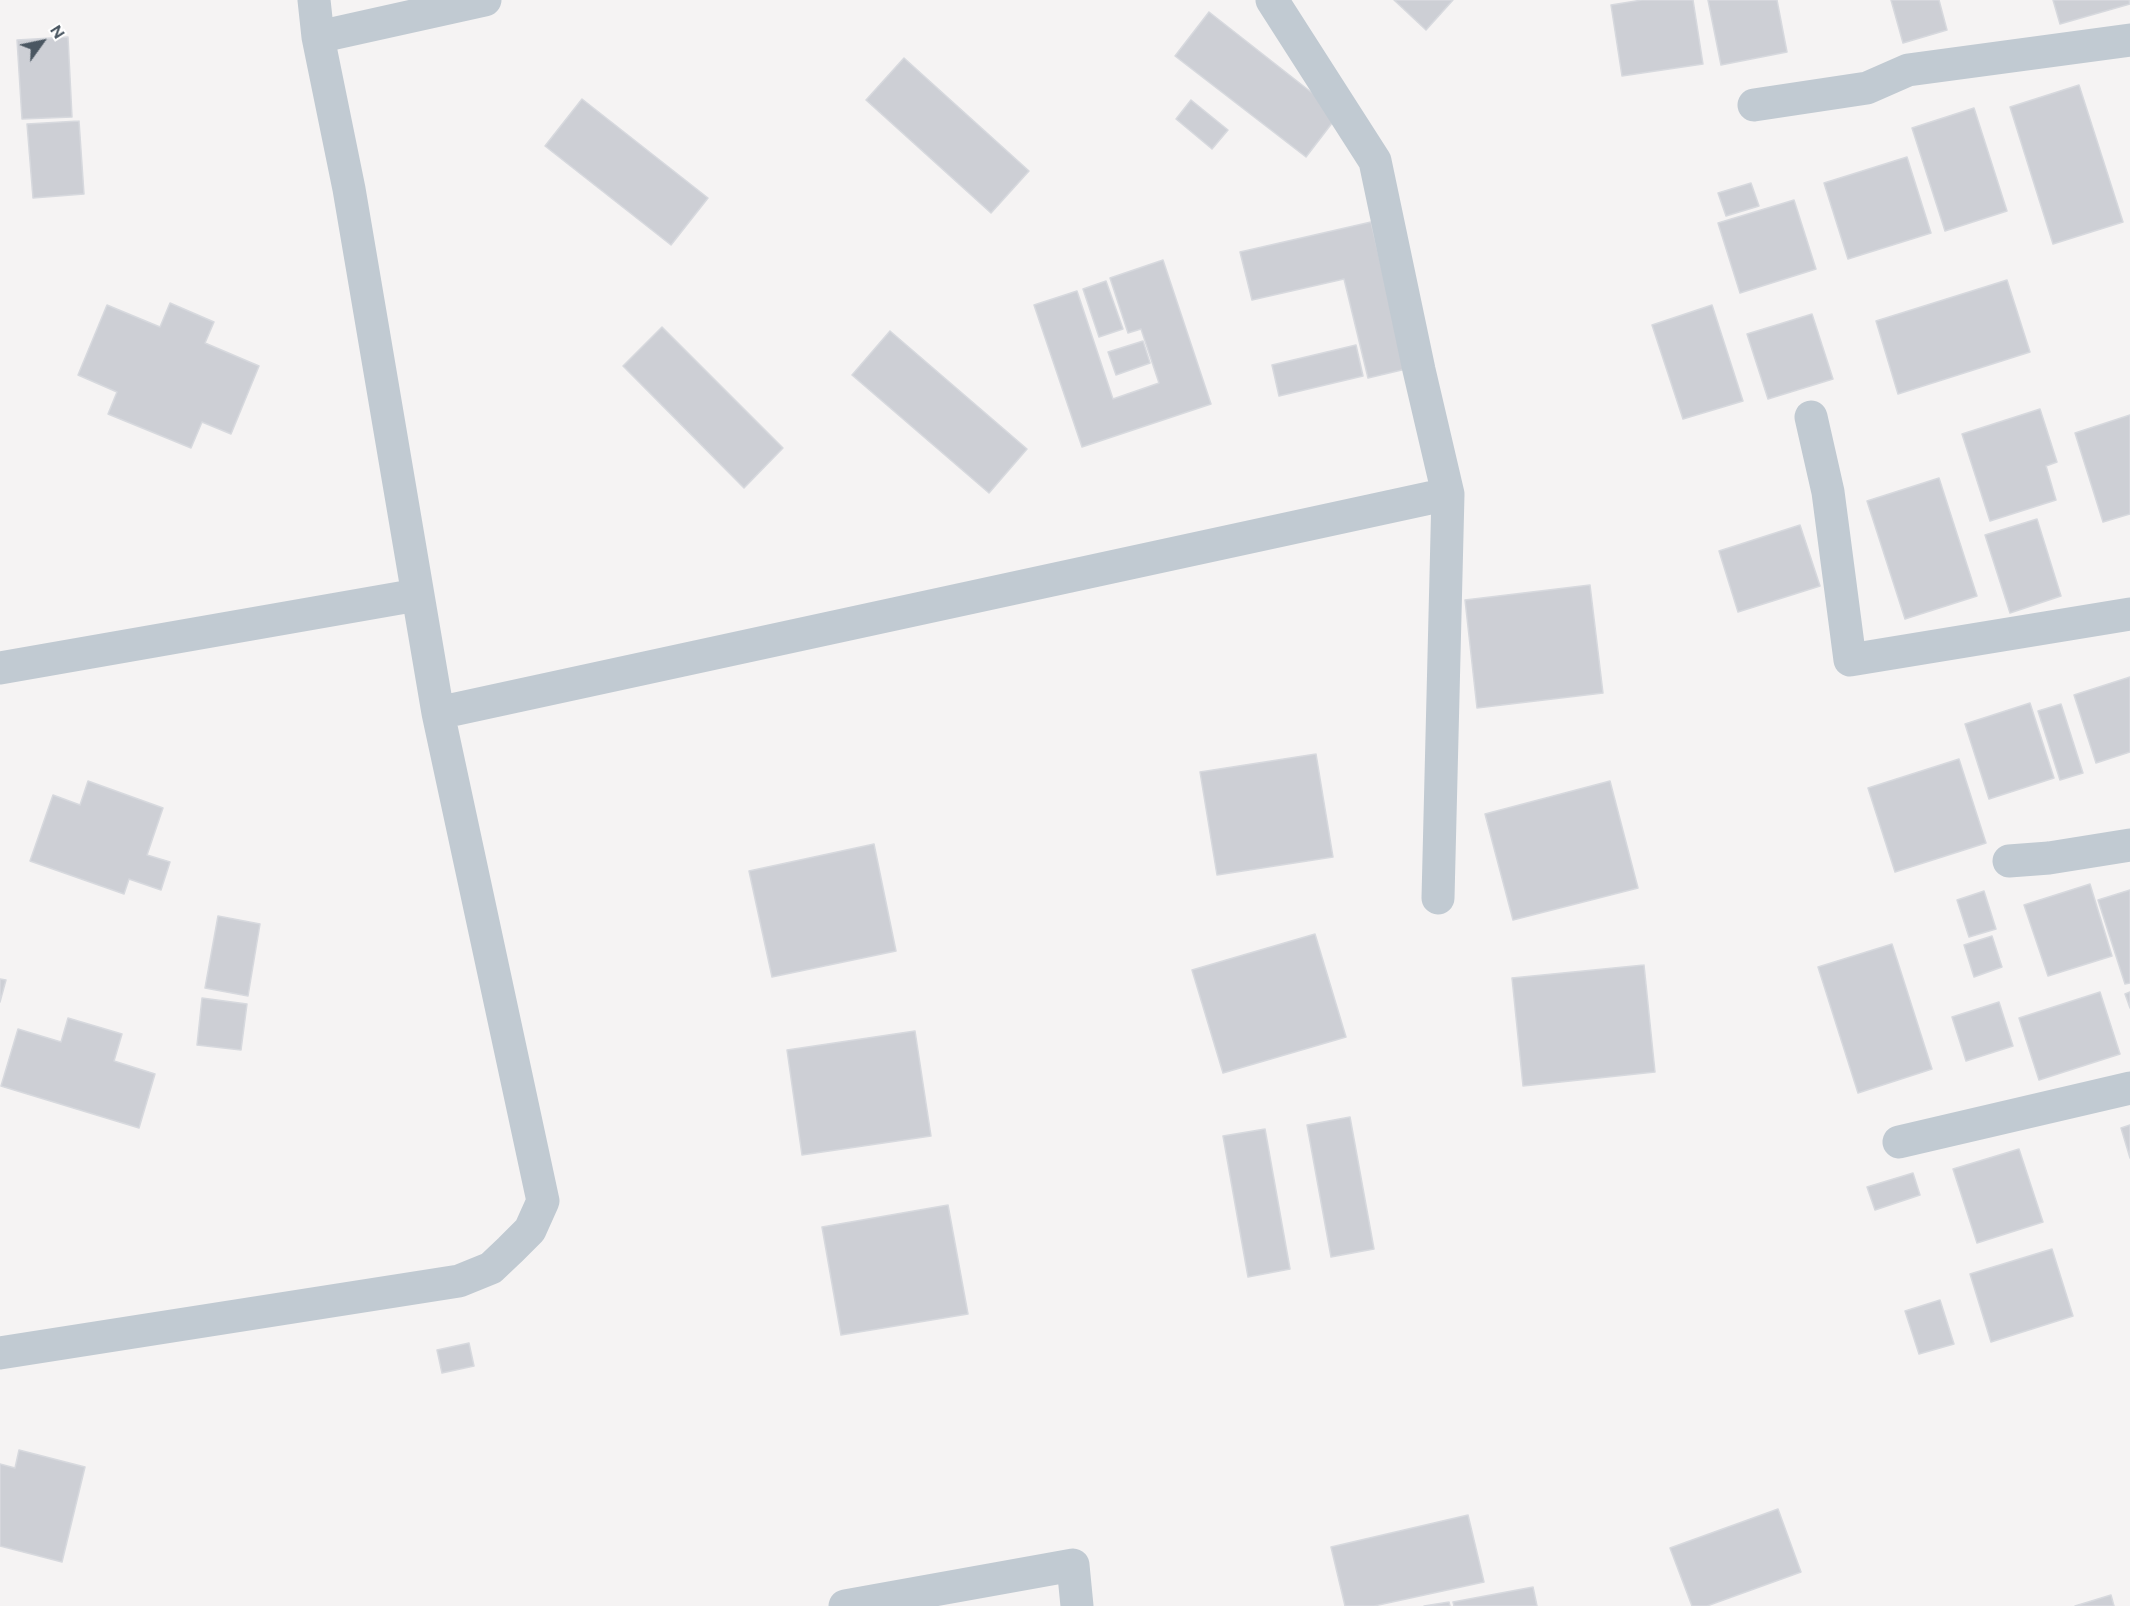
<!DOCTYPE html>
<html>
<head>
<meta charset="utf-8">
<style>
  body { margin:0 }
  #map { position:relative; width:2130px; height:1606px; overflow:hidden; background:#f5f3f3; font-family:Figtree,sans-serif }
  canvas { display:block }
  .north { position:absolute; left:12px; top:12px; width:60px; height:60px; -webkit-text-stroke:4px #fff; paint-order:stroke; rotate:57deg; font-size:16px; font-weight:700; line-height:24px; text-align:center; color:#4a5661 }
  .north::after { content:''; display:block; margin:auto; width:21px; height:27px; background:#4a5661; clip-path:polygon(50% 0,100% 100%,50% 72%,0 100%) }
</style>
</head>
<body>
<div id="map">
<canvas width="2130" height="1606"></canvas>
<div class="north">N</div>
</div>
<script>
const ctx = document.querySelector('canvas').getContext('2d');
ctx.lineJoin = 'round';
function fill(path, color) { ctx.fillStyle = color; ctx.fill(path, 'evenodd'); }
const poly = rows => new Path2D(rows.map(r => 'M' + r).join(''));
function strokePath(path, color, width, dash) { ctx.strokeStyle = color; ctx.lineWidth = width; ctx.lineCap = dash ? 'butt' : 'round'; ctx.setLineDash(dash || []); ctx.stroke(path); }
const building = poly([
  [1394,0,1453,0,1426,30,1394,0],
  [1642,0,1693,0,1703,64,1622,76,1611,5,1642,0],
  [1708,0,1777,0,1787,52,1721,65,1708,0],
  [1891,0,1939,0,1947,30,1903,43,1891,0],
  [2053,0,2129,0,2130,4,2060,24,2053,0],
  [1209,12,1339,114,1306,157,1175,56,1209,12],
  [68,37,72,117,22,119,17,40,68,37],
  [904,58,1029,171,991,213,866,100,904,58],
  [2079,85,2123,222,2053,244,2010,107,2079,85],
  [582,99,708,198,671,245,545,146,582,99],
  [1191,100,1228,130,1212,149,1176,119,1191,100],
  [1974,108,2007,211,1945,231,1912,128,1974,108],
  [79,121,84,194,33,198,27,124,79,121],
  [1907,157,1931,233,1848,259,1824,183,1907,157],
  [1751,183,1759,206,1726,216,1718,193,1751,183],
  [1794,200,1816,269,1740,293,1718,223,1794,200],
  [1371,222,1406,369,1368,378,1344,279,1252,300,1240,252,1371,222],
  [1163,260,1211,404,1082,447,1034,305,1077,291,1113,399,1159,383,1141,329,1128,333,1110,278,1163,260],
  [2007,280,2030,352,1898,394,1876,321,2007,280],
  [1106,281,1123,329,1099,337,1083,289,1106,281],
  [170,303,214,322,205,343,259,366,231,434,202,422,191,448,108,414,117,392,78,375,107,305,160,327,170,303],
  [1712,305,1743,401,1683,419,1652,325,1712,305],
  [1812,314,1833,379,1768,399,1747,334,1812,314],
  [662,327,783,448,744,488,623,366,662,327],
  [890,331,1027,449,989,493,852,375,890,331],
  [1143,341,1150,363,1116,375,1108,352,1143,341],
  [1356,345,1363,376,1279,396,1272,365,1356,345],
  [2040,409,2057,462,2046,466,2056,500,1990,521,1962,434,2040,409],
  [2130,415,2130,514,2103,522,2075,433,2130,415],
  [1939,478,1977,596,1905,619,1867,501,1939,478],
  [2037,519,2061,596,2010,613,1985,535,2037,519],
  [1800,525,1820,586,1738,612,1719,551,1800,525],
  [1590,585,1603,693,1477,708,1465,600,1590,585],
  [2130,677,2130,752,2096,763,2074,695,2130,677],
  [2030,703,2054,778,1989,799,1965,724,2030,703],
  [2061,704,2083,773,2060,780,2038,711,2061,704],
  [1316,754,1333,857,1217,875,1200,772,1316,754],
  [1959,759,1986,843,1895,872,1868,788,1959,759],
  [88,781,163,808,147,855,170,862,161,890,129,879,124,894,30,861,53,795,80,805,88,781],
  [1610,781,1638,888,1513,920,1485,814,1610,781],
  [874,844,896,951,772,977,749,871,874,844],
  [2090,884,2112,956,2048,976,2024,905,2090,884],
  [2130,890,2130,983,2125,984,2098,900,2130,890],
  [1984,891,1996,929,1969,937,1957,900,1984,891],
  [218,916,260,924,248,996,205,988,218,916],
  [1315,934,1346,1037,1223,1073,1192,970,1315,934],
  [1992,936,2002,967,1974,977,1964,945,1992,936],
  [1892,944,1932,1069,1858,1093,1818,967,1892,944],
  [1644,965,1655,1072,1523,1086,1512,978,1644,965],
  [0,979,6,980,0,1002,0,979],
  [2100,992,2120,1054,2039,1080,2019,1018,2100,992],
  [2130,992,2130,1008,2125,994,2130,992],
  [202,998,247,1004,241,1050,197,1045,202,998],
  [1999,1002,2013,1046,1966,1061,1952,1017,1999,1002],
  [68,1018,122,1034,114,1061,155,1074,139,1128,1,1086,18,1029,61,1042,68,1018],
  [915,1031,931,1136,802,1155,787,1050,915,1031],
  [1350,1117,1374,1249,1331,1257,1307,1125,1350,1117],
  [2130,1125,2130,1158,2121,1128,2130,1125],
  [1265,1129,1290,1269,1248,1277,1223,1136,1265,1129],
  [2019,1149,2043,1222,1977,1243,1953,1169,2019,1149],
  [1913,1173,1920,1195,1875,1210,1867,1187,1913,1173],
  [948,1205,968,1314,841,1335,822,1227,948,1205],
  [2052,1249,2073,1316,1991,1342,1970,1274,2052,1249],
  [1940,1300,1954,1344,1919,1354,1905,1311,1940,1300],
  [469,1343,474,1366,442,1373,437,1350,469,1343],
  [19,1450,85,1467,62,1562,0,1546,0,1464,15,1468,19,1450],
  [1778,1509,1801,1572,1707,1606,1692,1606,1670,1548,1778,1509],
  [1468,1515,1484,1582,1374,1606,1345,1606,1331,1547,1468,1515],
  [1533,1587,1537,1606,1454,1606,1453,1602,1533,1587],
  [2111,1595,2114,1606,2075,1606,2111,1595],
  [1449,1602,1450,1606,1424,1606,1449,1602]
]);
const minor = poly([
  [1272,0,1375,161,1419,370,1448,494,1438,898],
  [318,37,485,0],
  [1754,105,1867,88,1908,70,2130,40],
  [1811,417,1828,492,1850,660,2130,614],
  [0,668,417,595],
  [438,713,1448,494],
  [2009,861,2049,858,2130,845],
  [1899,1142,2130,1088],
  [0,1353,459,1281,491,1268,510,1250,530,1230,543,1201,438,713,349,189,318,37,314,0],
  [845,1606,1073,1565,1077,1606]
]);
fill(building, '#cdcfd5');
strokePath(building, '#d7d9de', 1.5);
strokePath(minor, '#c1cad2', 33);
</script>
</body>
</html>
